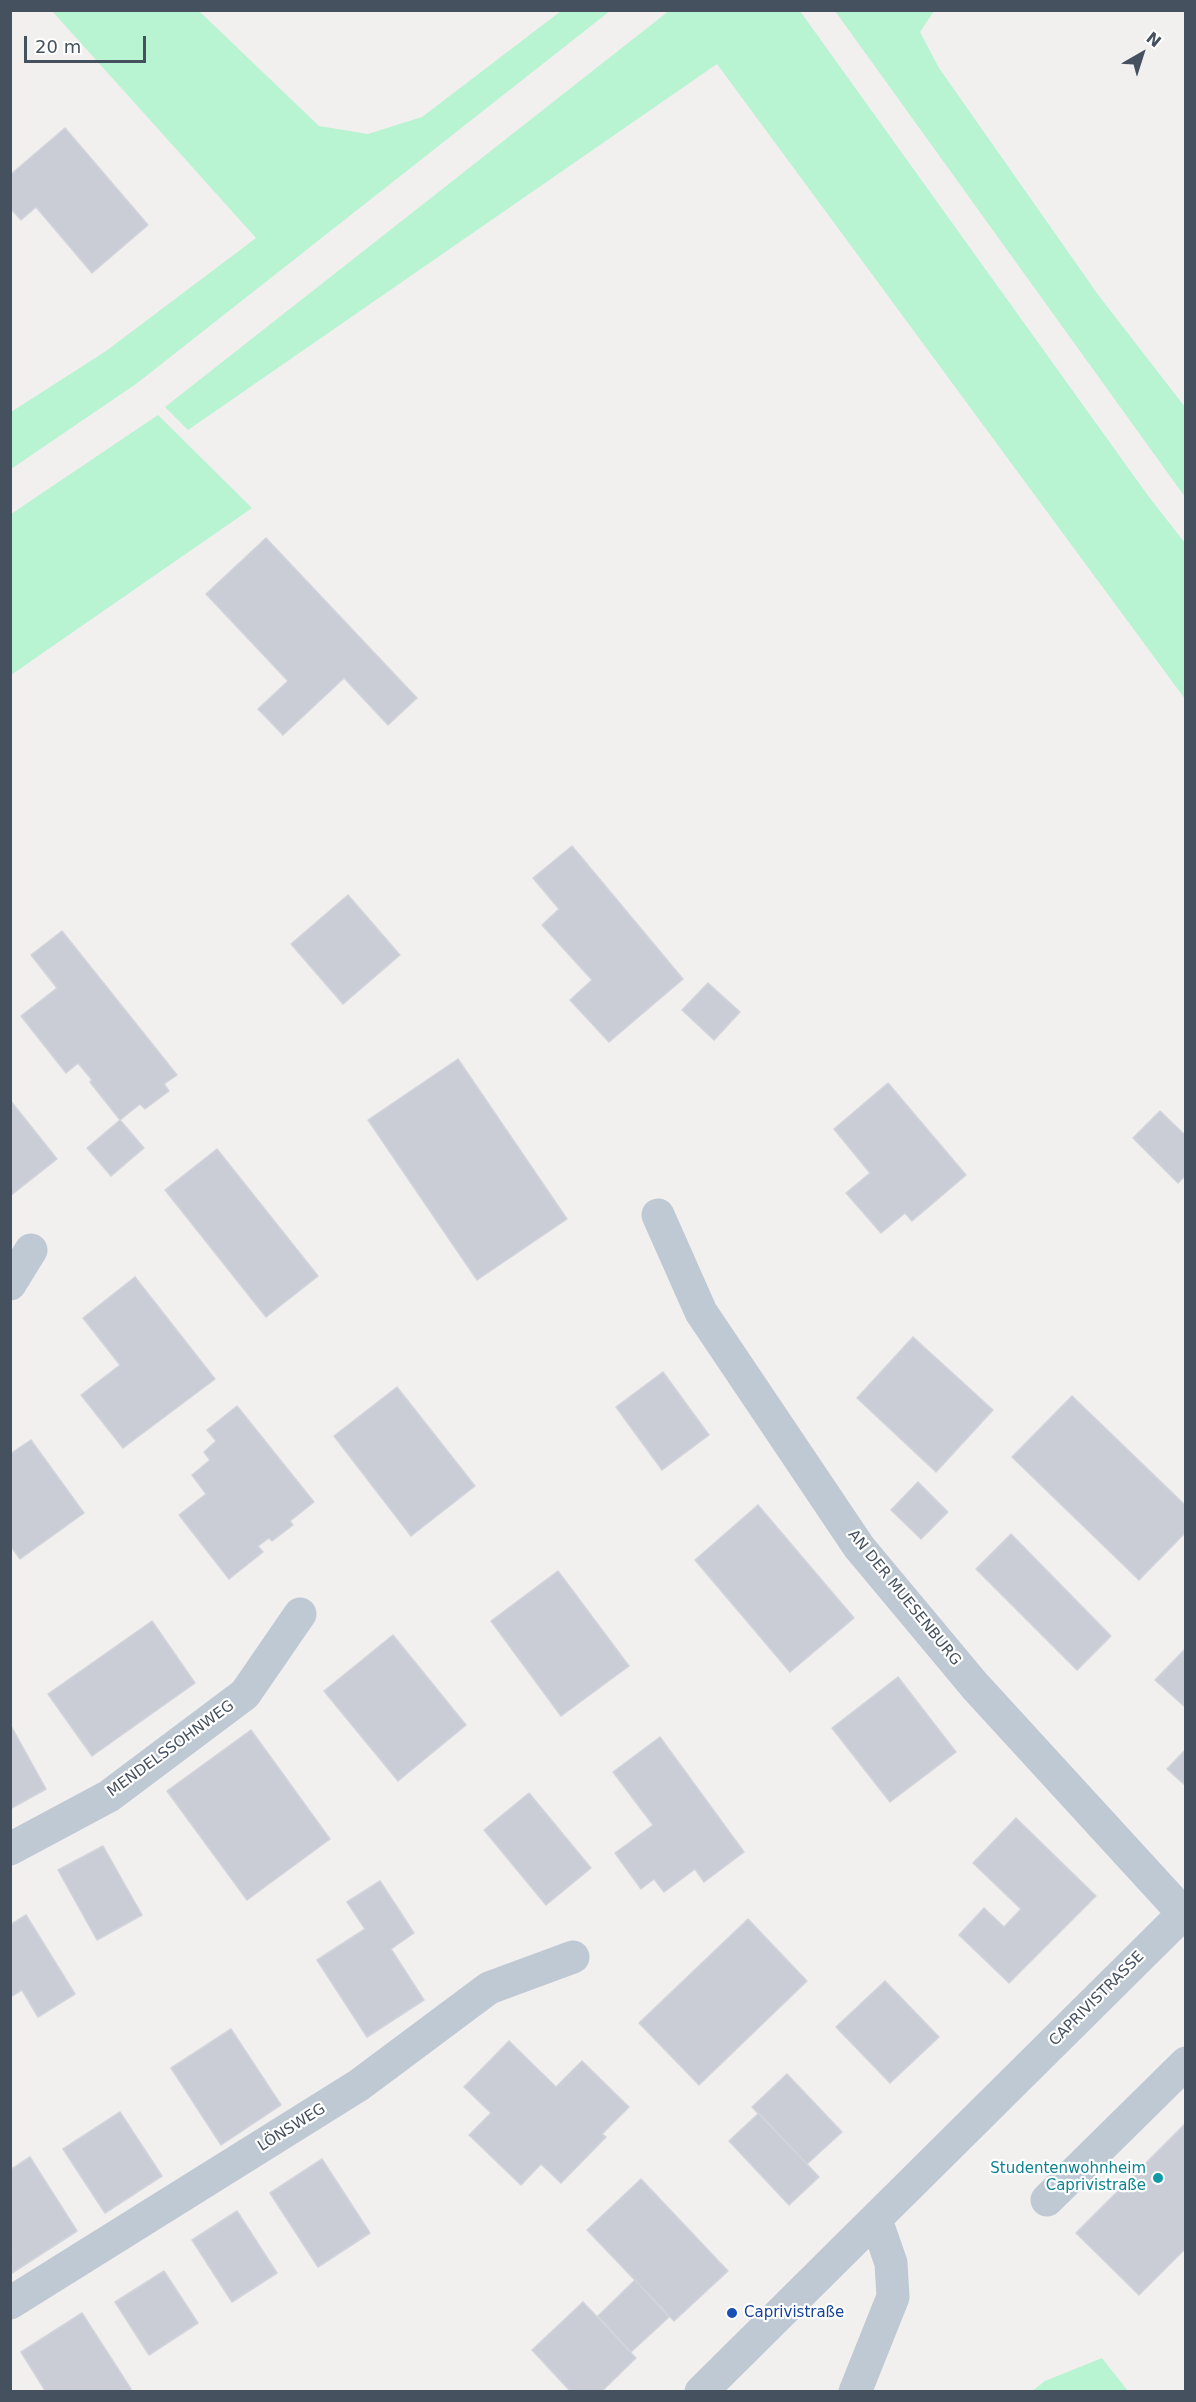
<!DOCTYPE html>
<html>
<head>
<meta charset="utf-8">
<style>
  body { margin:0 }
  #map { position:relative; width:1196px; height:2402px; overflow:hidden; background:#f2efef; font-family:"DejaVu Sans",sans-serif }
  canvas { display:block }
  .frame { position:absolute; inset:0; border:12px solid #45515f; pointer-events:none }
  .north { position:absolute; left:1112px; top:24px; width:60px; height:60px; -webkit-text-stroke:4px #fff; paint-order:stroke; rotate:39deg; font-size:16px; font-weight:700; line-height:24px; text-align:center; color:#45515f }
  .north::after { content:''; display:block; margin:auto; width:21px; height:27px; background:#45515f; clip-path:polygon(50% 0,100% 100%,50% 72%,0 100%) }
  .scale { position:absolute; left:24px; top:36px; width:122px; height:27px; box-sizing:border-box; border:3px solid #45515f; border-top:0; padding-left:8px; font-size:18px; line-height:21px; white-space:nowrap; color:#45515f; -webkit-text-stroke:4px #fff; paint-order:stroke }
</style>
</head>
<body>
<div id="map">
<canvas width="1196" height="2402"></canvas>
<div class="frame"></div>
<div class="north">N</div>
<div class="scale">20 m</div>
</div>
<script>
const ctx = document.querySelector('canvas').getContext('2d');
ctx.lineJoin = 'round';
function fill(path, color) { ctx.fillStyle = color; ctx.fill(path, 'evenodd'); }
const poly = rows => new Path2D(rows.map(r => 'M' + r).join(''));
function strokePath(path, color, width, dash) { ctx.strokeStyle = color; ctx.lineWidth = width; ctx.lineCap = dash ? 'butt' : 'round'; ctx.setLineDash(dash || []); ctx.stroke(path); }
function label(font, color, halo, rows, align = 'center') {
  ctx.font = font + ' "DejaVu Sans",sans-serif'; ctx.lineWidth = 4.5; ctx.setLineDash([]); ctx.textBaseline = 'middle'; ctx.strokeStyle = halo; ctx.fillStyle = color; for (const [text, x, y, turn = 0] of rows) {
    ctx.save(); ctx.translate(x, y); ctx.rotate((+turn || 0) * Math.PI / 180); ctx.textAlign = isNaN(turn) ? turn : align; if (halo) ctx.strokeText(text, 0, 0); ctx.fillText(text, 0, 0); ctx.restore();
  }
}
const green = poly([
  [670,10,800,11,1149,497,1185,543,1185,699,717,64,188,430,165,407],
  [52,11,199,11,319,126,368,134,422,117,561,11,610,11,136,384,11,469,11,412,106,351,256,238],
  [835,11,934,11,920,32,939,68,1099,296,1185,407,1185,497],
  [158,415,252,508,11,675,11,514],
  [1102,2358,1128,2391,1032,2391,1045,2381]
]);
const building = poly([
  [65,128,148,225,92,273,36,207,21,220,10,208,10,175,65,128],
  [266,538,417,698,388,725,344,678,283,735,258,709,288,681,206,594,266,538],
  [572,846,683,979,609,1042,570,1000,592,980,542,925,559,909,533,878,572,846],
  [348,895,400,955,343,1004,291,944,348,895],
  [62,931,177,1075,164,1084,169,1091,145,1109,140,1104,120,1120,90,1082,92,1080,78,1063,66,1073,21,1016,57,988,31,955,62,931],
  [708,983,740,1012,714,1040,682,1010,708,983],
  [458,1059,567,1219,477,1280,368,1120,458,1059],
  [888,1083,966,1175,912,1221,905,1213,881,1233,846,1193,870,1173,834,1129,888,1083],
  [10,1100,57,1159,10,1196,10,1100],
  [1160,1111,1186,1136,1186,1175,1178,1183,1133,1138,1160,1111],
  [120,1120,144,1148,111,1176,87,1148,120,1120],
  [217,1149,318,1276,266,1317,165,1190,217,1149],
  [135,1277,215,1379,123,1448,81,1395,120,1365,83,1318,135,1277],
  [913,1337,993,1410,936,1472,857,1398,913,1337],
  [663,1372,709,1435,662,1470,616,1407,663,1372],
  [397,1387,475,1486,411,1536,334,1436,397,1387],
  [1072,1396,1186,1506,1186,1532,1139,1580,1012,1457,1072,1396],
  [237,1406,314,1502,290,1521,293,1525,272,1541,269,1538,258,1546,263,1552,229,1579,179,1515,206,1494,192,1475,210,1460,204,1452,216,1441,207,1430,237,1406],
  [31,1440,84,1513,20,1559,10,1545,10,1454,31,1440],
  [918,1482,948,1512,921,1539,891,1510,918,1482],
  [758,1505,854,1618,790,1672,695,1560,758,1505],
  [1011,1534,1111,1636,1077,1670,976,1569,1011,1534],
  [558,1571,629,1666,561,1716,491,1621,558,1571],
  [152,1621,195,1683,92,1756,48,1694,152,1621],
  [393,1635,466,1725,398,1781,324,1691,393,1635],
  [1186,1648,1186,1708,1155,1680,1186,1648],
  [898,1677,956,1752,890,1802,832,1728,898,1677],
  [10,1724,46,1789,10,1809,10,1724],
  [251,1730,330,1839,247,1900,167,1791,251,1730],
  [660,1737,744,1852,704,1882,695,1869,664,1892,654,1879,641,1889,615,1853,653,1825,613,1772,660,1737],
  [1186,1749,1186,1786,1167,1769,1186,1749],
  [529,1793,591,1868,546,1905,484,1830,529,1793],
  [1016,1818,1096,1896,1009,1983,959,1935,984,1908,1004,1927,1021,1909,973,1863,1016,1818],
  [103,1846,142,1915,97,1940,58,1870,103,1846],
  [380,1881,414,1933,391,1949,424,2000,367,2037,317,1960,365,1929,347,1902,380,1881],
  [26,1915,75,1994,38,2017,22,1990,10,1997,10,1925,26,1915],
  [748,1919,807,1981,699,2085,639,2023,748,1919],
  [885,1981,939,2037,890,2083,836,2027,885,1981],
  [231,2029,281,2105,221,2145,171,2068,231,2029],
  [509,2041,556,2087,582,2061,629,2107,602,2134,606,2137,561,2183,541,2164,521,2185,469,2135,491,2113,464,2087,509,2041],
  [787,2074,842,2132,807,2164,752,2107,787,2074],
  [120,2112,162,2176,105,2213,63,2149,120,2112],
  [759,2113,819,2177,789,2205,729,2141,759,2113],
  [1186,2123,1186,2248,1139,2295,1076,2233,1186,2123],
  [30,2157,77,2231,12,2273,10,2170,30,2157],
  [322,2159,370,2233,318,2267,270,2193,322,2159],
  [641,2179,728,2271,674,2321,587,2230,641,2179],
  [237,2211,277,2273,232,2302,192,2240,237,2211],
  [164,2271,198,2323,149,2355,115,2302,164,2271],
  [635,2280,669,2317,631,2352,598,2316,635,2280],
  [583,2302,636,2358,601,2392,571,2392,532,2350,583,2302],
  [82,2313,131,2389,128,2392,46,2392,21,2352,82,2313]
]);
const minor = poly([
  [658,1215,701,1312,859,1547,975,1686,1183,1913],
  [10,1284,31,1250],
  [10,1849,109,1796,245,1694,300,1614],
  [1047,2200,1186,2063],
  [10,2303,359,2085,489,1988,573,1957],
  [701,2392,1186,1911],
  [855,2392,893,2297,891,2263,876,2220]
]);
const markers = [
  [1158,2178,6,"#0f9aa8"],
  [732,2313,6,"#1a4fb4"]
];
const streetNames = [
  ["AN DER MUESENBURG",904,1598,51],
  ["MENDELSSOHNWEG",171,1749,-36],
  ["CAPRIVISTRASSE",1097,1999,-45],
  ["LÖNSWEG",292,2128,-32]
];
const cultureNames = [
  ["Studentenwohnheim",1146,2169],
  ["Caprivistraße",1146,2186]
];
const transitNames = [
  ["Caprivistraße",744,2313]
];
fill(green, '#b8f4d2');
fill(building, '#cacdd5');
strokePath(building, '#d2d4db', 1.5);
strokePath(minor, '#bec9d3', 33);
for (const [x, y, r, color] of markers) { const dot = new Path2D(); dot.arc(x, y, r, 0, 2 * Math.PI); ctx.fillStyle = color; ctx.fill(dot); strokePath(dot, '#fff', 2); }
label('15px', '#45515f', '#fff', streetNames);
label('15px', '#0d838f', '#fff', cultureNames, 'right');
label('15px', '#164399', '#fff', transitNames, 'left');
</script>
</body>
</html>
